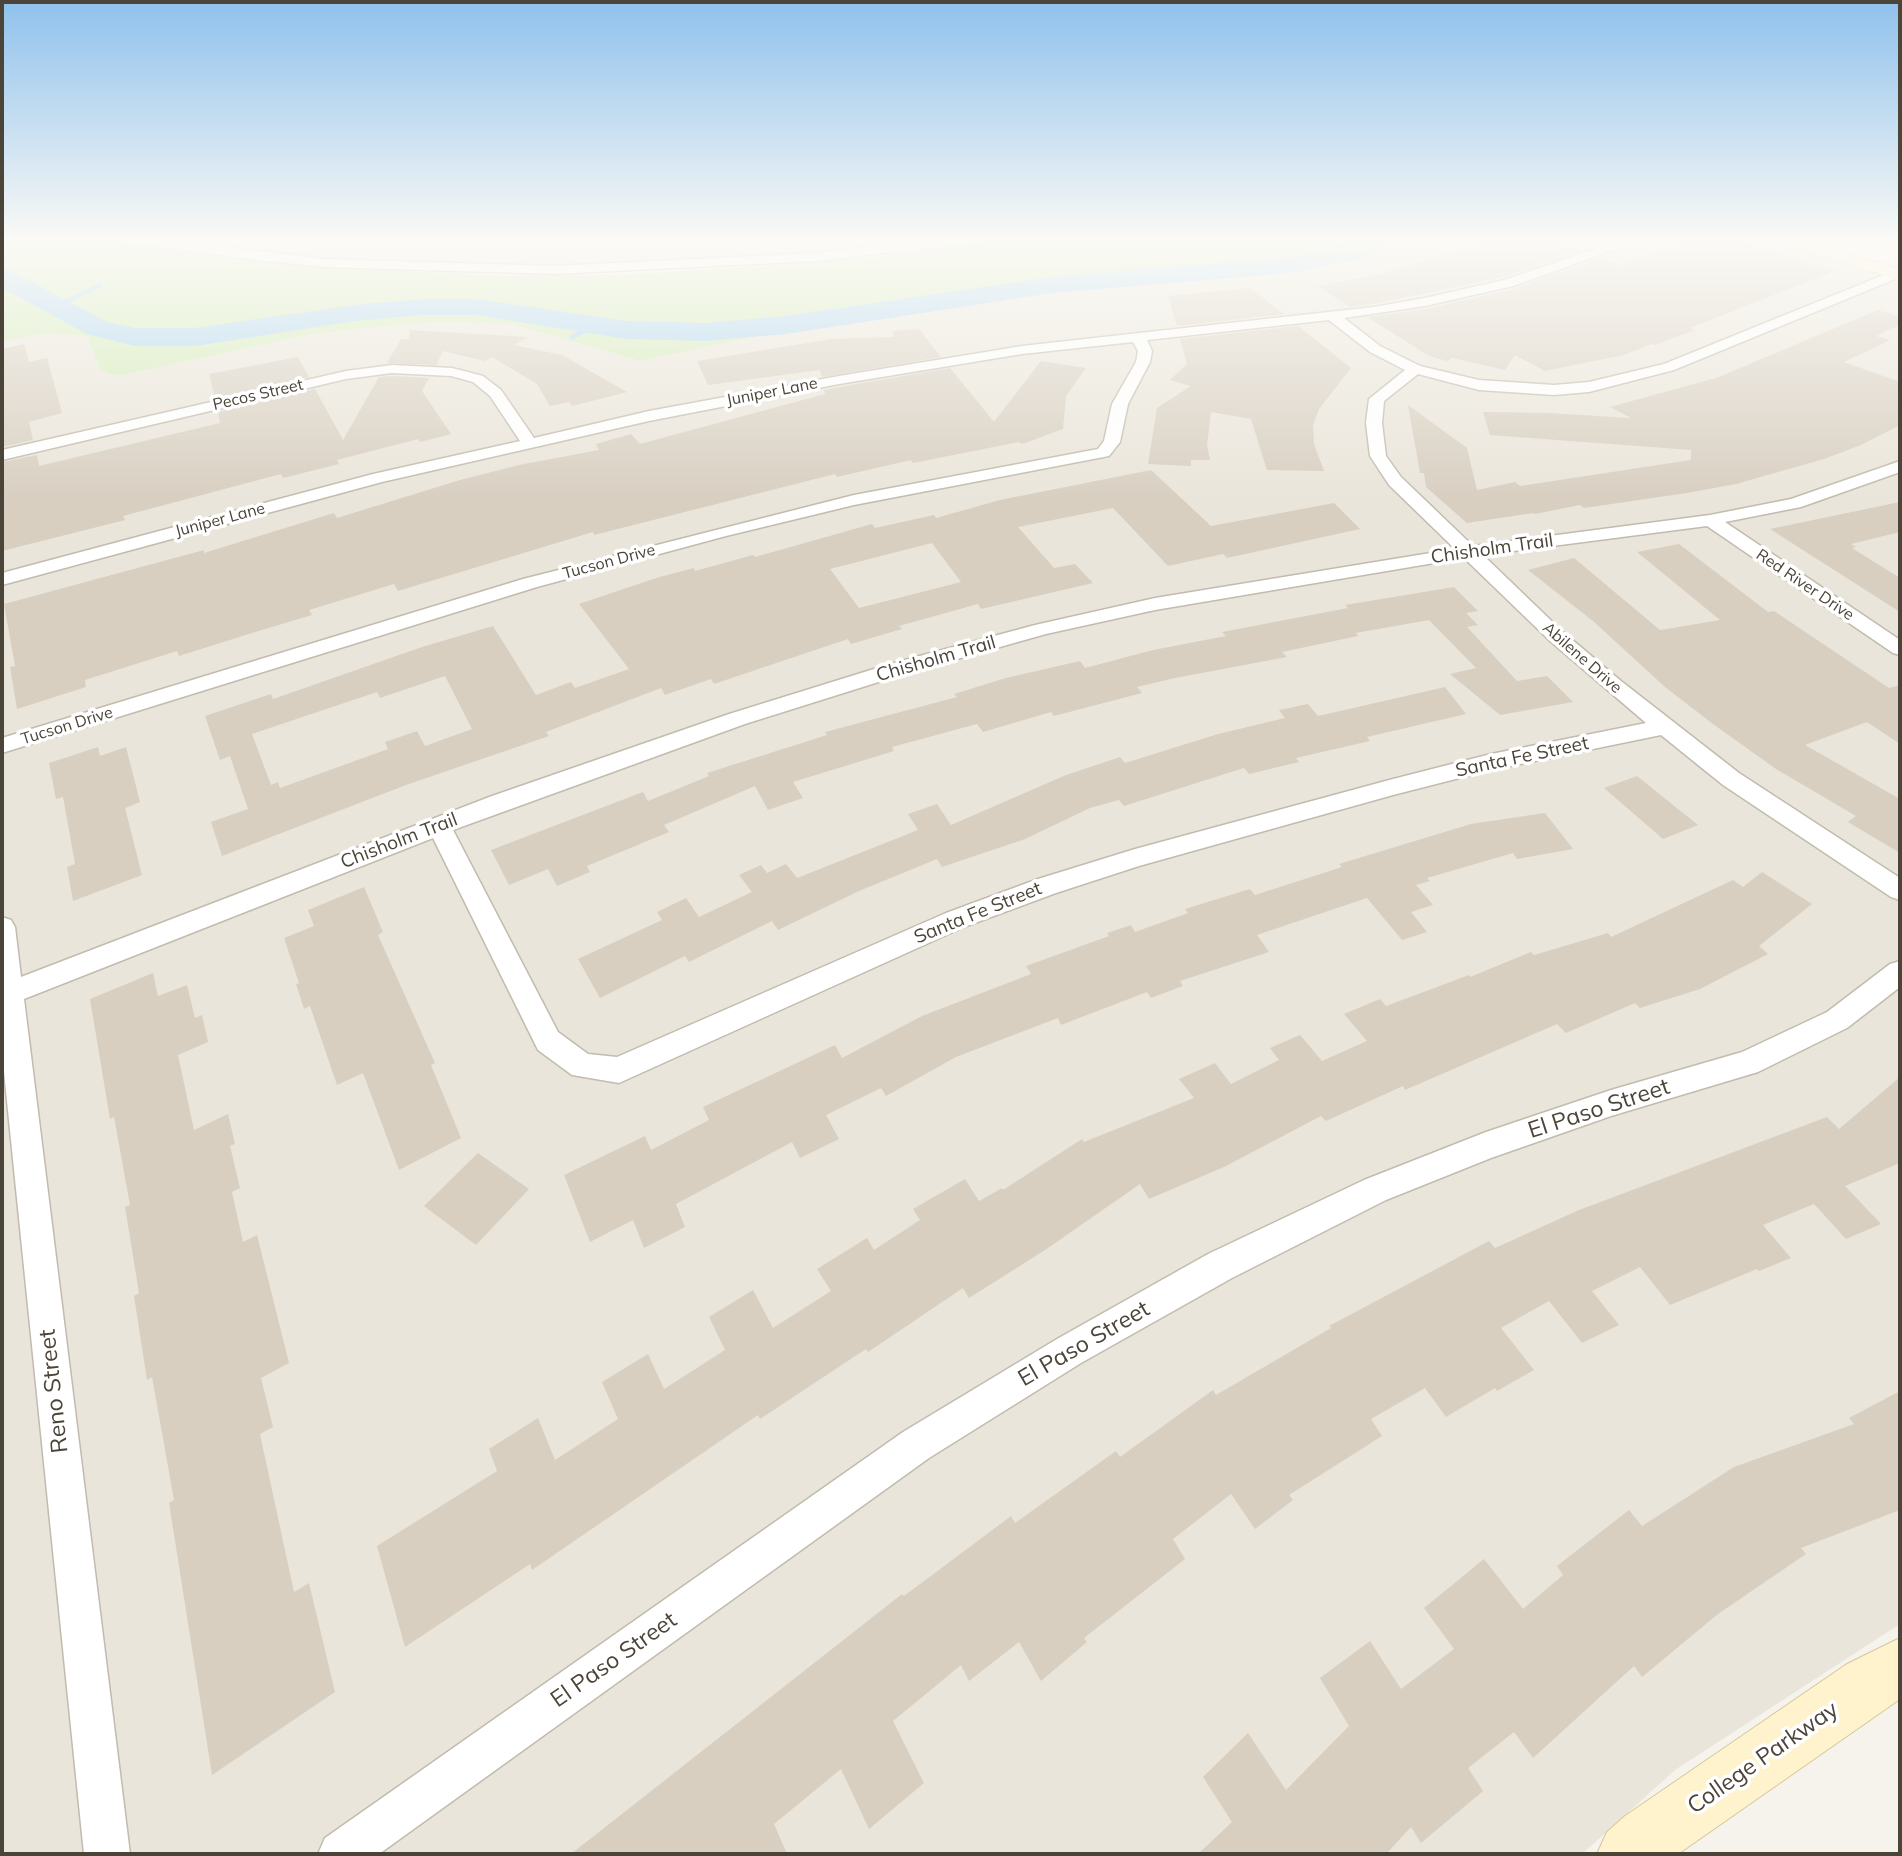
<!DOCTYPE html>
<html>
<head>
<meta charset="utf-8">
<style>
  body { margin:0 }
  #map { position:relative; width:1902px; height:1856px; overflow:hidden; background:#f6f3ec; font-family:Mulish,sans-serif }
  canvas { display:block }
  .frame { position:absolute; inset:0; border:4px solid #4b4439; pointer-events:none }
</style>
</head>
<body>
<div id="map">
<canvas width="1902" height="1856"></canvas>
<div class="frame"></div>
</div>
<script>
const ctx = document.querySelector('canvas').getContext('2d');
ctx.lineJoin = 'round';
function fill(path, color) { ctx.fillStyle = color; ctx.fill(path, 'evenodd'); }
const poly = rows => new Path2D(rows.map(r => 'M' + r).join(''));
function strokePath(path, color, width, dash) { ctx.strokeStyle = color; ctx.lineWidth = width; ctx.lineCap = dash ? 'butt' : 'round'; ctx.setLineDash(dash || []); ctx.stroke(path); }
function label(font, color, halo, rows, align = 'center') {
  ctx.font = font + ' Mulish,sans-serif'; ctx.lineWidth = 7; ctx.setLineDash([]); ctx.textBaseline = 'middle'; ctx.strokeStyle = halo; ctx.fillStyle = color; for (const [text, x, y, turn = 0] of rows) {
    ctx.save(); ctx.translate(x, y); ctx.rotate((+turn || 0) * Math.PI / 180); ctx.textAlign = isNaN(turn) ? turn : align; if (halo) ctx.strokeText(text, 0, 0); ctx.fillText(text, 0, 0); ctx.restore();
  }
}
const residential = poly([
  [181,241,914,241,723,260,568,267,307,257],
  [1385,241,1776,241,1900,279,1900,1624,1675,1770,1582,1854,2,1854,2,342,43,333,87,336,101,371,118,376,308,335,373,327,444,322,510,324,641,361,790,329,957,301,1095,284,1303,268,1359,255]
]);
const green = poly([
  [2,241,116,241,226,258,312,267,517,276,632,274,792,264,877,257,986,241,1385,241,1359,255,1303,268,1095,284,957,301,795,328,641,361,510,324,444,322,373,327,308,335,118,376,101,371,87,336,43,333,2,342]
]);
const stream = poly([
  [56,307,100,285],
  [572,337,594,326]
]);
const river = poly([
  [1358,241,1391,241,1388,246,1359,259,1290,273,1052,293,786,334,707,341,627,339,476,315,422,315,355,321,195,346,135,346,87,334,2,288,2,269,11,271,107,322,135,328,195,328,355,305,422,299,476,299,627,321,707,323,786,316,1052,277,1290,257,1343,248,1358,241]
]);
const building = poly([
  [1491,241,1553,241,1582,251,1503,277,1374,304,1350,307,1317,286,1376,275],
  [1689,241,1738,241,1835,271,1690,328,1695,330,1655,345,1652,344,1624,355,1545,371,1515,355,1505,370,1452,358,1447,361,1429,356,1367,317,1426,309,1514,289,1600,258,1621,265],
  [1250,288,1284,314,1177,326,1168,296],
  [1878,310,1900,317,1900,325,1876,336,1890,340,1844,362,1900,382,1900,425,1861,445,1824,459,1736,484,1687,493,1584,508,1580,505,1535,514,1533,513,1467,523,1426,487,1424,473,1420,473,1408,405,1467,448,1477,490,1515,482,1520,486,1691,460,1691,450,1490,435,1483,412,1549,413,1631,418,1610,407,1716,378],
  [1298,326,1351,368,1319,409,1313,425,1314,444,1324,471,1267,470,1251,419,1211,412,1207,445,1210,460,1191,460,1191,466,1148,464,1157,408,1191,386,1170,380,1187,364,1180,339],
  [919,329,941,357,822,377,820,370,708,385,697,361,832,339,894,337,892,331],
  [410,330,528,337,514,345,562,355,627,392,572,406,569,402,550,406,537,384,492,357,485,361,443,351,436,365,387,363,401,339,409,339],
  [24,344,29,362,47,358,62,413,29,422,33,440,2,447,2,349],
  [298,357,309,377,215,398,209,374],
  [1041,361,1086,368,1066,396,1063,429,1022,444,1019,442,913,463,911,460,837,477,835,474,594,535,593,532,398,591,394,584,309,610,312,615,252,633,179,656,177,651,85,680,86,687,17,709,10,667,15,666,4,604,204,550,204,553,334,513,337,518,460,480,519,465,599,450,596,444,631,434,640,444,825,394,824,390,839,387,950,368,994,422],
  [392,376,429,378,422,391,451,434,420,442,418,439,337,460,339,464,283,478,281,474,123,516,125,520,2,551,2,462,37,455,39,466,220,423,218,412,315,389,343,440,379,377],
  [1151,470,1211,526,1334,503,1360,529,1227,558,1223,554,1168,566,1113,508,1018,527,1054,568,1075,564,1093,583,981,609,978,604,899,626,902,629,851,644,848,639,714,684,711,679,665,695,661,688,546,732,549,736,406,785,222,856,211,822,248,809,230,756,220,760,205,716,271,694,273,699,422,647,493,626,536,695,571,682,575,688,629,669,579,604,656,578,694,568,695,571,753,555,755,557,872,524,875,528,934,515,936,518,1000,500],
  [932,543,961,582,859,608,830,569],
  [445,676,472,729,425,746,417,731,385,742,388,749,280,788,278,782,271,785,252,734,377,692,380,698],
  [1900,502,1900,532,1851,544,1856,547,1852,548,1900,578,1900,612,1770,529],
  [1679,544,1768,612,1774,611,1889,688,1900,685,1900,744,1867,722,1805,745,1900,799,1900,853,1848,822,1856,816,1776,769,1713,724,1665,687,1593,621,1528,570,1574,558,1660,630,1720,620,1637,552],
  [1454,587,1478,611,1466,613,1478,625,1467,627,1517,681,1547,676,1573,702,1500,715,1450,674,1476,668,1429,620,1356,633,1358,636,1282,652,1287,657,1175,678,1137,687,1142,693,1054,716,1051,712,983,732,977,724,892,747,894,751,793,782,803,798,768,810,755,786,664,825,669,832,587,866,590,872,557,886,548,869,509,885,491,850,643,792,648,801,709,776,707,773,827,735,825,732,957,697,954,694,1006,678,1080,661,1085,668,1153,650,1226,636,1222,632,1348,608,1345,605],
  [1445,687,1466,714,1367,737,1370,741,1296,758,1299,762,1249,774,1244,768,1124,806,1119,800,1090,808,1025,839,942,867,937,859,859,891,778,930,772,921,689,962,685,956,600,998,578,959,662,920,657,912,686,898,699,917,752,892,739,875,761,865,767,873,786,864,797,878,918,830,908,814,937,804,951,825,1066,775,1120,757,1125,763,1218,734,1285,718,1279,710,1308,704,1318,716],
  [98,747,100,756,126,747,140,802,125,808,142,875,73,901,67,867,75,864,63,797,56,799,49,763],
  [1637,776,1698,825,1663,839,1604,788],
  [1545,813,1573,849,1517,859,1513,853,1427,878,1430,881,1416,885,1433,905,1411,912,1427,932,1402,940,1367,898,1257,935,1269,952,1180,981,1183,986,1151,998,1147,992,1061,1025,1058,1018,956,1057,886,1096,881,1088,826,1115,839,1139,800,1158,792,1142,676,1204,685,1227,644,1248,633,1220,590,1242,564,1175,645,1136,651,1150,709,1120,703,1107,835,1045,842,1058,922,1016,1031,974,1026,966,1109,936,1107,933,1131,925,1135,932,1188,913,1185,909,1250,889,1255,895,1342,867,1339,864,1471,824],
  [1762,872,1812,904,1759,946,1768,954,1700,989,1640,1008,1635,1003,1566,1033,1557,1024,1405,1090,1403,1086,1326,1121,1321,1116,1224,1167,1149,1199,1140,1184,1045,1250,969,1298,963,1288,868,1352,866,1349,760,1419,758,1415,532,1570,530,1564,405,1647,377,1546,497,1471,489,1449,538,1418,555,1460,618,1419,602,1382,648,1354,664,1389,725,1350,709,1317,753,1290,773,1328,831,1291,817,1269,867,1238,874,1250,920,1220,913,1209,965,1179,979,1201,1002,1188,1003,1190,1082,1139,1084,1142,1194,1098,1179,1079,1215,1063,1231,1084,1279,1060,1270,1048,1300,1035,1322,1061,1367,1041,1344,1014,1380,999,1386,1006,1469,975,1470,977,1531,952,1534,955,1608,933,1611,937,1733,880,1743,887],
  [364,887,383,932,378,935,435,1063,431,1065,461,1138,399,1170,363,1073,337,1085,310,1006,304,1009,296,984,299,983,284,938,314,926,308,910],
  [153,973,158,996,187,985,195,1018,202,1015,208,1042,178,1055,194,1130,228,1114,235,1144,230,1146,240,1188,232,1192,243,1242,257,1235,289,1363,261,1378,273,1427,260,1434,294,1592,309,1583,335,1692,212,1775,169,1503,174,1500,152,1377,147,1380,134,1296,139,1293,125,1207,130,1205,114,1117,110,1119,90,999],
  [1900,1077,1900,1163,1845,1186,1881,1224,1846,1239,1814,1204,1763,1225,1791,1258,1759,1271,1757,1269,1670,1305,1640,1267,1592,1291,1619,1325,1582,1343,1549,1301,1501,1328,1534,1370,1497,1391,1495,1388,1446,1417,1425,1388,1371,1419,1382,1436,1289,1495,1293,1500,1255,1529,1231,1494,1173,1539,1185,1559,1084,1638,1087,1642,1041,1681,1019,1642,969,1681,961,1665,893,1721,924,1783,869,1829,841,1769,774,1824,787,1854,571,1854,902,1594,904,1596,1011,1516,1015,1523,1116,1451,1120,1457,1213,1390,1216,1395,1331,1328,1329,1326,1489,1241,1495,1248,1579,1210,1827,1117,1839,1129],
  [478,1153,529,1189,476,1245,424,1206],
  [1900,1391,1900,1510,1801,1548,1806,1554,1718,1614,1642,1677,1634,1666,1533,1758,1514,1732,1468,1768,1483,1791,1421,1843,1411,1827,1386,1854,1198,1854,1232,1822,1203,1777,1248,1733,1286,1790,1349,1726,1320,1678,1370,1641,1401,1689,1454,1649,1424,1608,1484,1559,1523,1609,1563,1575,1557,1566,1629,1510,1642,1526,1734,1467,1854,1424,1849,1418]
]);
const street = poly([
  [143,241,177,241,326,259,554,266,817,253,921,241,961,241,955,245,817,261,554,274,326,267,256,260,149,245,143,241],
  [1620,241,1639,241,1513,286,1425,306,1344,318,1380,346,1420,366,1479,380,1554,385,1589,382,1664,364,1896,270,1900,269,1900,277,1674,370,1589,392,1554,395,1479,390,1418,374,1384,401,1382,423,1386,456,1401,477,1473,546,1710,515,1791,499,1900,461,1900,472,1801,507,1725,522,1900,640,1900,655,1893,653,1707,526,1483,555,1563,632,1621,681,1739,773,1900,878,1900,900,1891,897,1723,785,1661,735,1491,770,1393,795,1139,866,1056,893,964,927,619,1083,572,1075,538,1050,433,838,24,999,130,1854,84,1854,2,1052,2,917,11,920,15,927,21,977,492,796,729,714,890,664,1035,625,1155,598,1455,549,1389,485,1370,456,1366,423,1369,399,1405,370,1370,352,1329,320,1147,340,1152,351,1150,362,1128,404,1120,442,1109,456,854,505,726,536,537,587,2,753,2,738,523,579,854,495,1098,449,1104,441,1112,404,1136,362,1138,351,1133,342,1022,354,839,384,649,421,382,482,2,585,2,573,373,474,520,441,490,396,473,382,451,376,392,373,346,379,2,460,2,450,346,371,392,365,452,368,483,376,501,390,534,438,649,411,839,376,1022,346,1374,307,1425,298,1504,280,1620,241],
  [1464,558,1549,640,1646,723,1491,754,1393,779,1135,849,1038,879,946,913,617,1057,588,1054,558,1032,453,830,745,724,904,674,1046,634,1155,610,1464,558],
  [1900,961,1900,987,1847,1028,1758,1072,1611,1116,1491,1158,1386,1200,1232,1278,1081,1363,929,1458,379,1854,318,1854,325,1838,903,1432,1057,1339,1208,1254,1364,1180,1486,1132,1611,1090,1742,1052,1827,1012,1890,964,1900,961]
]);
const secondary = poly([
  [1781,241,1808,241,1900,269,1900,280,1783,245,1781,241],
  [1900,1638,1900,1699,1678,1854,1597,1854,1607,1832,1625,1816,1847,1664,1900,1638]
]);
const farStreetnames = [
  ["Juniper Lane",772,392,-11],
  ["Pecos Street",258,395,-13],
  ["Juniper Lane",220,520,-15],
  ["Tucson Drive",609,562,-15],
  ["Red River Drive",1805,585,34],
  ["Abilene Drive",1582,658,41],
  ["Tucson Drive",67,726,-17]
];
const streetNames = [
  ["Chisholm Trail",1492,549,-8],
  ["Chisholm Trail",936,659,-16],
  ["Santa Fe Street",1522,757,-12],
  ["Chisholm Trail",399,841,-21],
  ["Santa Fe Street",978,913,-22]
];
const nearStreetnames = [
  ["El Paso Street",1599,1109,-18],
  ["El Paso Street",1084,1344,-30],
  ["Reno Street",54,1391,-96],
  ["El Paso Street",614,1660,-35],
  ["College Parkway",1763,1758,-35]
];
fill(residential, '#eae5da');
fill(green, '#d2eab5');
strokePath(stream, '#a9d4f2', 4.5);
fill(river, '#a9d4f2');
fill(building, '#d8cfc1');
strokePath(street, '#c2bbae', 3);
strokePath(secondary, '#d6c79b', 2);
fill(street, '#fff');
fill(secondary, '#fff3cd');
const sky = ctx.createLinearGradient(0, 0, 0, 501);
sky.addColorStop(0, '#8fc1ec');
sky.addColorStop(0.48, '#fbfaf6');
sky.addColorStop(1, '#fbfaf600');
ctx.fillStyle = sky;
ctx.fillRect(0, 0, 1902, 501);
label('16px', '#4b4439', '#fff', farStreetnames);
label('19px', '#4b4439', '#fff', streetNames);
label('23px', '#4b4439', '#fff', nearStreetnames);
</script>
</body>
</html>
